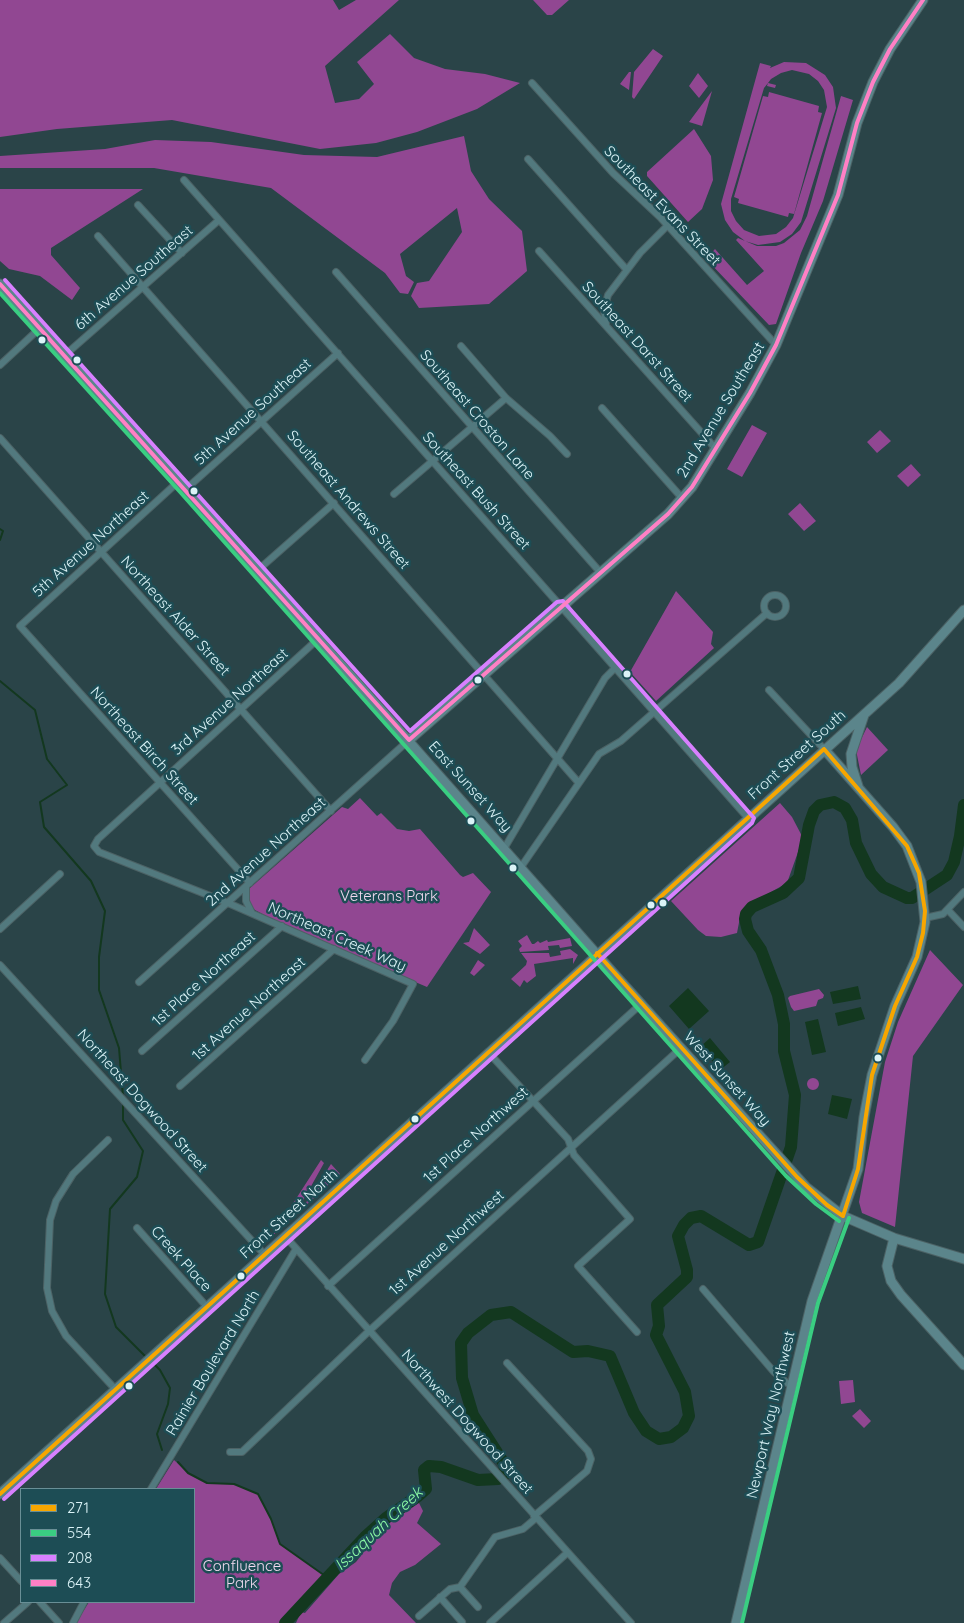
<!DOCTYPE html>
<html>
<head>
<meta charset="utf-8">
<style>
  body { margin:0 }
  #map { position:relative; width:964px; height:1623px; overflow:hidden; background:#2a4448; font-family:Quicksand,sans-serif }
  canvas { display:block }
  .legend { position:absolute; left:20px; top:1488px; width:175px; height:115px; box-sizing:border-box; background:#1d4d55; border:1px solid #698f96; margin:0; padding:6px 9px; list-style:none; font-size:15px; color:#dbf3f7 }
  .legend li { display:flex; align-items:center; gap:10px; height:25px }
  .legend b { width:25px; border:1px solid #698f96 }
</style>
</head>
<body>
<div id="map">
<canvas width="964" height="1623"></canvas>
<ul class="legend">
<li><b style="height:6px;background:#f7a600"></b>271</li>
<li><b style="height:6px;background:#3ace82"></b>554</li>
<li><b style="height:6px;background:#d880ff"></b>208</li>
<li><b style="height:6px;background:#ff80c5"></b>643</li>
</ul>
</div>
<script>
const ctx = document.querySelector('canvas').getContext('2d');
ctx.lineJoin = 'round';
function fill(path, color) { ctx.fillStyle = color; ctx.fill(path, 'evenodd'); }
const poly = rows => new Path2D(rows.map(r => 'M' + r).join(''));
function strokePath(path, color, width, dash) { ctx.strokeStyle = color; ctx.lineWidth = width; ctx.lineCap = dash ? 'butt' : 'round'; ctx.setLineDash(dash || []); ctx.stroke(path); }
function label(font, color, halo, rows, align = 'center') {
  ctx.font = font + ' Quicksand,sans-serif'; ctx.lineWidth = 5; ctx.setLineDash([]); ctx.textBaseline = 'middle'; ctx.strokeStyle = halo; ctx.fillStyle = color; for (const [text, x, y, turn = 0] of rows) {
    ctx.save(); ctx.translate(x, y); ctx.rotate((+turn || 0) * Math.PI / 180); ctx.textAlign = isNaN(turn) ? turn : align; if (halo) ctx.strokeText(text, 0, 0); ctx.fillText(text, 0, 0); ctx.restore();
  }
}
const green = poly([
  [0,0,333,0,339,10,356,0,399,0,325,66,335,103,359,99,374,84,357,62,390,34,414,58,445,69,485,74,520,83,477,109,417,132,376,143,320,149,172,120,57,129,0,137],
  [533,0,569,0,552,15,547,15],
  [653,49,663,56,634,99,632,97,634,72],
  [784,62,806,63,825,75,833,87,836,108,801,222,792,234,780,242,758,245,745,241,733,232,725,220,721,204,760,63,771,66,770,68],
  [792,70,809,74,818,81,824,90,827,107,793,218,786,227,776,234,759,236,744,230,736,221,731,211,731,199,764,88,768,83,767,86,775,88,776,85,768,83,771,79,781,73],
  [629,72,631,72,629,90,620,84],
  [698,73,708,86,699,98,689,86],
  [712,91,702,126,689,122],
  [769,92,819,106,818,112,822,113,794,214,789,213,788,217,738,203,739,199,734,197,763,96,768,97],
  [841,96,853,100,823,201,801,253,776,324,769,325,708,261,708,257,715,249,747,285,764,271,736,240,738,238,757,246,776,246,784,243,800,230,807,216],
  [694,129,711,156,713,180,702,209,688,222,647,176,647,172],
  [464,136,471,171,489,199,522,231,527,271,489,304,419,308,411,296,417,283,429,281,462,232,457,208,400,254,406,276,414,282,408,294,400,293,385,273,271,188,154,168,0,168,0,156,105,149,155,140,211,142,304,155,377,157],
  [0,189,143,189,51,248,51,255,80,288,72,300,40,276,9,269,0,261],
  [752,425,767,433,742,477,727,469],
  [880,430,891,441,877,453,867,442],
  [911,464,921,475,908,487,897,476],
  [800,503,816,521,804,531,788,514],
  [676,591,713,632,711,644,714,648,656,701,630,672],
  [867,727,888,750,861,775,856,750],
  [360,798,377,816,381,813,397,829,409,831,420,829,460,875,463,877,473,873,491,892,427,987,293,930,255,910,249,904,250,888,342,807,348,809],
  [780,803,792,817,803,838,787,883,748,905,741,912,737,933,721,937,706,936,698,930,671,901],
  [474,928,490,945,480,954,463,943,469,942],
  [527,935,532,944,534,944,538,941,540,943,547,940,548,942,570,938,572,946,560,948,559,945,548,946,549,950,520,952,519,949,522,946,518,941],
  [570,949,578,955,573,964,573,958,534,964,536,976,527,983,524,980,520,987,511,979,526,965,527,961,521,953,549,953,550,957,561,955,560,951],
  [930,950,963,985,913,1056,895,1227,862,1213,859,1202,885,1062,898,1022],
  [478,960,485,965,474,976,470,973],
  [819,989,824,995,823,998,818,1000,816,1006,794,1011,791,1007,788,998,790,996],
  '807 1084a6 6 0 1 1 12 0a6 6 0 1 1-12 0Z',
  [321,1160,324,1163,295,1215,272,1236],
  [331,1164,340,1174,303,1208,307,1201],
  [853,1380,855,1402,841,1404,839,1381],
  [860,1409,871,1421,864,1428,852,1416],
  [174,1460,188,1473,207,1483,234,1484,258,1494,271,1519,280,1544,328,1578,285,1623,76,1623,89,1602,194,1602,194,1489,156,1489],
  [419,1503,423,1511,417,1523,441,1544,415,1565,400,1572,392,1583,389,1595,416,1623,296,1623,301,1612,305,1613,339,1574,356,1562,383,1527]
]);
const water = poly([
  [858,986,861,999,833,1004,830,992],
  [688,988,709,1011,689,1029,669,1006],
  [861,1007,865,1019,838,1026,835,1013],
  [818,1019,826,1052,812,1055,805,1022],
  [710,1038,730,1062,720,1070,700,1047],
  [832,1095,852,1099,847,1119,828,1114]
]);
const stream = poly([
  [0,529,3,531,0,540],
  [0,681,35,710,47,759,67,785,40,802,44,827,91,881,105,911,99,957,99,990,119,1048,123,1097],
  [123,1104,123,1120,143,1151,137,1177,110,1209,105,1294,116,1327,147,1358],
  [151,1361,160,1370,170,1388,168,1404,157,1434,162,1450],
  [178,1462,188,1473,207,1483,234,1484,258,1494,271,1519,280,1544,328,1578]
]);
const river = poly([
  [285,1623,365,1537,386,1518,418,1496,426,1489,424,1470,429,1466,441,1467,478,1480,498,1479,504,1475,505,1465,473,1415,462,1378,461,1343,468,1333,491,1315,511,1312,573,1352,588,1351,610,1356,634,1413,646,1431,659,1439,671,1437,683,1428,689,1416,685,1392,656,1335,659,1326,657,1305,687,1277,687,1270,678,1236,684,1225,691,1218,701,1216,749,1245,758,1242,791,1147,795,1095,784,1051,784,1024,778,995,761,950,748,931,745,919,746,914,752,907,783,893,799,878,809,825,814,811,820,805,834,802,845,808,852,820,856,843,871,874,883,887,907,898,912,898,947,875,954,862,960,836,964,805]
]);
const street = poly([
  [532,83,613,173,660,217,776,345],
  [528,159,626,269],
  [184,180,748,818],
  [138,205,182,253],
  [98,236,578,782],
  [539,251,716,449],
  [336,272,600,572],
  [606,324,604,310,608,295,640,253,667,226],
  [461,346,506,398,550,436,567,454],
  [65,355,219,220],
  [0,365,40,328],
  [602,408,682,498],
  [0,438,331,811],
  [179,481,20,626,250,883],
  [186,489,338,353],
  [394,494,506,398],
  [258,570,334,503],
  '764 606a11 11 0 1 1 22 0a11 11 0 1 1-22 0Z',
  [318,639,98,839,94,846,99,852,228,903,413,984,393,1021,365,1060],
  [769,690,824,749],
  [505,847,605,678,615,668],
  [521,867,599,754,621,741,767,613],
  [246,887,246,901,252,913],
  [948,910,964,927],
  [925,918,943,914,964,892],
  [0,929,60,874],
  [0,965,264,1254],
  [139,982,409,740],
  [142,1051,282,926],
  [488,1052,568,1139,574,1155,630,1219,578,1266,637,1332],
  [180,1086,334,949],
  [108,1140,73,1174,56,1201,50,1220,47,1288,52,1311,66,1336,116,1390],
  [137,1228,207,1307],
  [285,1236,631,1623],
  [328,1286,641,1004],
  [703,1289,774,1372,792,1387],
  [507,1363,588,1451,591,1459,587,1471,534,1516],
  [230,1452,242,1452,369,1331,681,1048],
  [151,1489,296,1249],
  [0,1558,21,1581],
  [460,1587,478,1607],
  [440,1597,462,1622],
  [40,1602,59,1623],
  [419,1616,450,1589,460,1587,495,1537,523,1529,536,1518],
  [4,1623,28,1602],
  [73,1623,84,1602],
  [490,1623,567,1553]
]);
const secondary = poly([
  [0,284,186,489,615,975,806,1187,843,1216,894,1238,964,1259],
  [409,740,668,514,692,487,750,393,776,345,838,195,857,123,873,82,890,49,923,0],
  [858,786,852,767,851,754,864,715],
  [894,1238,887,1266,891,1281,901,1295,964,1365],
  [0,1494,899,683,964,610],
  [736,1623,812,1301,858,1169,864,1117,872,1075,895,1006,917,957,925,922,921,882,907,846,893,827,824,749]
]);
const bus1 = poly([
  [824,749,907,846,919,873,925,911,923,933,917,957,895,1006,872,1075,858,1169,843,1216],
  [597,953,797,1177,827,1205,843,1216],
  [0,1494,824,749]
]);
const bus2 = poly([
  [0,293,181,493,786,1176,816,1204,839,1221],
  [742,1623,818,1303,849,1218]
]);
const bus3 = poly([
  [4,1499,752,823,754,818,563,601,557,602,410,731,5,280]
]);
const bus4 = poly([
  [0,284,409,740,668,514,692,487,750,393,776,345,838,195,857,123,873,82,890,49,923,0]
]);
const markers = [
  [42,340,4.5,"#dbf3f7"],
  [77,360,4.5,"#dbf3f7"],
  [194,491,4.5,"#dbf3f7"],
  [627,674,4.5,"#dbf3f7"],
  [478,680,4.5,"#dbf3f7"],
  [471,821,4.5,"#dbf3f7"],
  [513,868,4.5,"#dbf3f7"],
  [663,903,4.5,"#dbf3f7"],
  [651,905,4.5,"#dbf3f7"],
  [878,1058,4.5,"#dbf3f7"],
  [415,1119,4.5,"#dbf3f7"],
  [241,1276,4.5,"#dbf3f7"],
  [129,1386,4.5,"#dbf3f7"]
];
const streetNames = [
  ["Southeast Evans Street",662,206,46],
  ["6th Avenue Southeast",134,278,-41],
  ["Southeast Darst Street",637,342,48],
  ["2nd Avenue Southeast",721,410,-59],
  ["5th Avenue Southeast",253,412,-42],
  ["Southeast Croston Lane",477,415,49],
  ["Southeast Bush Street",476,491,48],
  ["Southeast Andrews Street",348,500,49],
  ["5th Avenue Northeast",91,544,-42],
  ["Northeast Alder Street",175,616,48],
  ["3rd Avenue Northeast",230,702,-42],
  ["Northeast Birch Street",144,746,48],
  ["Front Street South",797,755,-42],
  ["East Sunset Way",470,787,48],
  ["2nd Avenue Northeast",266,852,-42],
  ["Northeast Creek Way",337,937,24],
  ["1st Place Northeast",204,979,-42],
  ["1st Avenue Northeast",249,1009,-42],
  ["West Sunset Way",727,1079,48],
  ["Northeast Dogwood Street",142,1101,48],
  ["1st Place Northwest",476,1135,-42],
  ["Front Street North",289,1214,-42],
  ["1st Avenue Northwest",447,1243,-42],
  ["Creek Place",181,1259,48],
  ["Rainier Boulevard North",213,1363,-59],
  ["Newport Way Northwest",771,1415,-77],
  ["Northwest Dogwood Street",467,1422,48]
];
const parkNames = [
  ["Veterans Park",389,896],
  ["Confluence",242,1566],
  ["Park",242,1583]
];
const waterNames = [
  ["Issaquah Creek",379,1529,-43]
];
fill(green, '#914792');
fill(water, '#13381f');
strokePath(stream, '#13381f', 2);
strokePath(river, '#13381f', 12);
strokePath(street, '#4c6265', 8);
strokePath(secondary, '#4c6265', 11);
strokePath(street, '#52797e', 6);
strokePath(secondary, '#5b858b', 9);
strokePath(bus1, '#f7a600', 4);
strokePath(bus2, '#3ace82', 4);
strokePath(bus3, '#d880ff', 4);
strokePath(bus4, '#ff80c5', 4);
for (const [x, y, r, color] of markers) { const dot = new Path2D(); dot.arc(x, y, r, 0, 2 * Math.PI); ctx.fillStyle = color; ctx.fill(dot); strokePath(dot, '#1d4d55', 2); }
label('15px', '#dbf3f7', '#1d4d55', streetNames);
label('15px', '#f1d9ef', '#1d4d55', parkNames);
label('italic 16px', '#8ffea8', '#1d4d55', waterNames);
</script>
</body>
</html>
